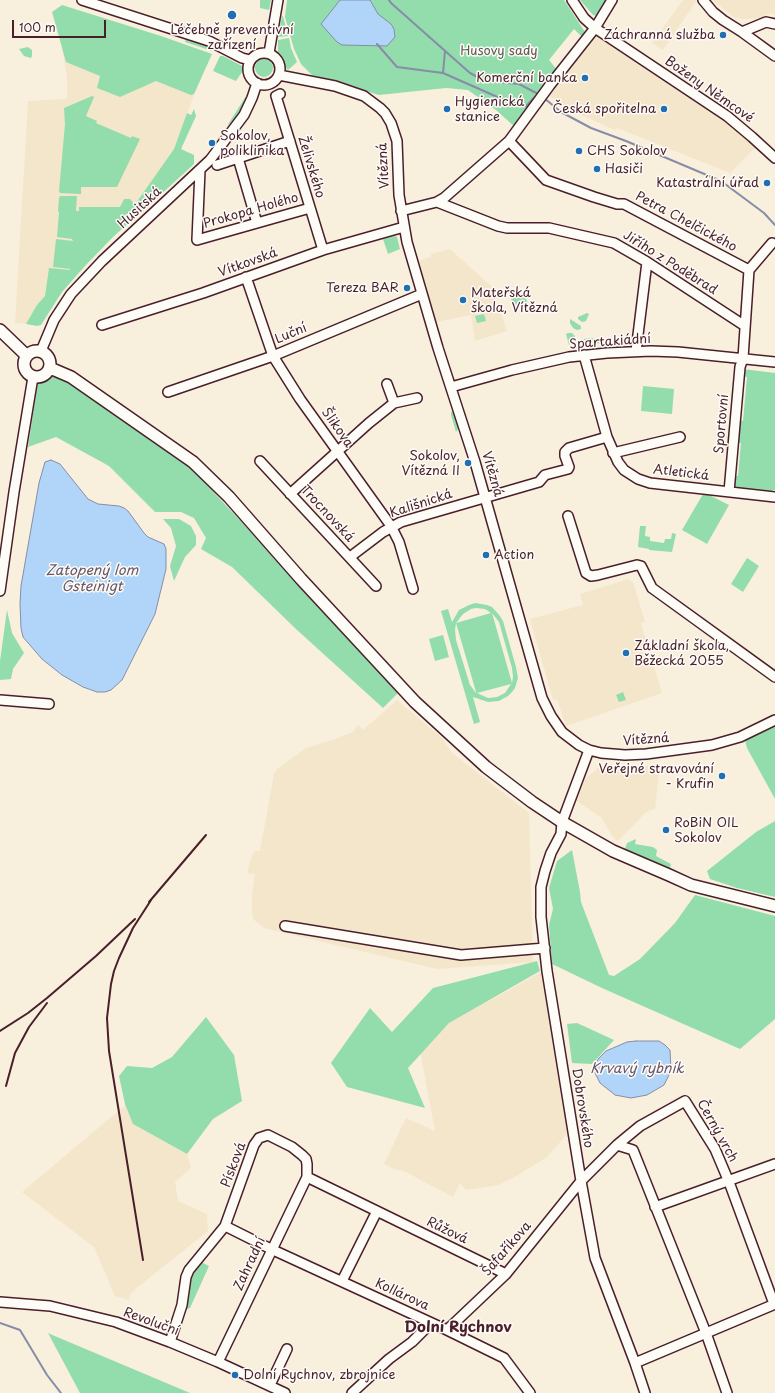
<!DOCTYPE html>
<html>
<head>
<meta charset="utf-8">
<style>
  body { margin:0 }
  #map { position:relative; width:775px; height:1393px; overflow:hidden; background:#f8efdd; font-family:"Playpen Sans",sans-serif }
  canvas { display:block }
  .scale { position:absolute; left:12px; top:20px; width:94px; height:18px; box-sizing:border-box; border:2px solid #4a1f2b; border-top:0; padding-left:5px; font-size:12px; line-height:14px; white-space:nowrap; color:#4a1f2b; -webkit-text-stroke:3px #fdfcf7; paint-order:stroke }
</style>
</head>
<body>
<div id="map">
<canvas width="775" height="1393"></canvas>
<div class="scale">100 m</div>
</div>
<script>
const ctx = document.querySelector('canvas').getContext('2d');
ctx.lineJoin = 'round';
function fill(path, color) { ctx.fillStyle = color; ctx.fill(path, 'evenodd'); }
const poly = rows => new Path2D(rows.map(r => 'M' + r).join(''));
function strokePath(path, color, width, dash) { ctx.strokeStyle = color; ctx.lineWidth = width; ctx.lineCap = dash ? 'butt' : 'round'; ctx.setLineDash(dash || []); ctx.stroke(path); }
function label(font, color, halo, rows, align = 'center') {
  ctx.font = font + ' "Playpen Sans",sans-serif'; ctx.lineWidth = 3; ctx.setLineDash([]); ctx.textBaseline = 'middle'; ctx.strokeStyle = halo; ctx.fillStyle = color; for (const [text, x, y, turn = 0] of rows) {
    ctx.save(); ctx.translate(x, y); ctx.rotate((+turn || 0) * Math.PI / 180); ctx.textAlign = isNaN(turn) ? turn : align; if (halo) ctx.strokeText(text, 0, 0); ctx.fillText(text, 0, 0); ctx.restore();
  }
}
const built = poly([
  [683,0,697,0,663,50,652,43],
  [712,0,775,0,775,15,771,13,759,18,741,19,734,17],
  [95,23,209,60,193,98,174,149,136,204,26,324,15,323,28,101,67,99,67,77,62,48],
  [593,35,597,35,705,105,757,146,730,173,617,128,615,130,579,114,549,96,591,36],
  [450,249,491,286,507,331,475,341,471,315,436,322,419,261,431,257,431,254],
  [628,579,633,582,645,622,641,623,662,693,566,726,557,699,553,700,530,619,583,605,580,594],
  [397,700,442,738,451,752,529,813,533,962,437,969,264,928,253,919,252,911,252,894,255,874,247,873,252,855,255,851,260,851,274,774,277,769,306,748,335,739,353,732,358,725,363,730],
  [660,764,655,809,646,812,618,841,612,836,602,818,577,801,585,779,598,768,648,766],
  [541,972,567,1134,547,1157,513,1178,498,1185,466,1190,460,1183,453,1197,404,1171,394,1169,384,1164,406,1118,435,1131,420,1051,457,1016,495,998],
  [129,1102,133,1124,187,1154,191,1168,175,1182,178,1201,207,1214,208,1231,134,1290,130,1294,129,1300,115,1296,94,1247,22,1192]
]);
const green = poly([
  [260,0,271,0,269,10,260,8],
  [287,0,564,0,585,32,582,37,574,29,549,60,557,70,516,128,496,110,468,90,446,88,379,95,312,75,301,64,294,49,285,17],
  [580,0,606,0,597,16,593,15],
  [62,5,161,36,212,54,194,94,191,95,156,81,120,97,97,88,100,76,66,62,52,12],
  [282,16,283,16,288,36,278,37],
  [186,38,211,47,212,51,185,42],
  [289,38,291,48,297,62,288,70,284,66,278,54,278,40],
  [28,47,32,50,32,56,31,58,24,56,19,49],
  [220,56,223,56,242,66,244,69,236,81,213,71],
  '255 68a9 9 0 1 1 18 0a9 9 0 1 1-18 0Z',
  [248,93,244,106,239,115,227,126],
  [92,96,94,97,86,116,97,121,96,123,131,138,132,136,140,139,117,187,81,187,81,194,60,193,59,191,65,124,64,108],
  [194,109,196,116,181,149,194,155,194,164,143,211,136,203,174,149,187,113,191,115],
  [60,196,77,196,76,211,79,211,79,207,120,207,124,199,130,199,141,212,113,237,85,266,62,292,41,325,37,326,26,324,37,305,45,296,49,268,70,270,70,269,53,267,56,239,73,241,72,239,57,237,59,212,58,211,59,198],
  [395,236,397,237,400,249,388,254,383,239],
  [525,295,528,304,514,308,511,299],
  [587,313,589,314,586,321,582,322,578,319,578,317],
  [484,314,486,321,477,323,475,316],
  [570,319,581,326,581,329,577,330,573,328,570,323],
  [568,333,572,333,575,336,575,339,569,345,566,334],
  [591,338,596,339,603,343,578,345,584,339],
  [743,369,775,373,775,490,772,490,771,492,734,488,733,476,738,476,741,443,736,442,738,420,743,421,747,377,742,376],
  [50,376,61,378,162,447,190,467,400,691,383,708,296,629,232,567,201,549,206,538,194,518,181,512,155,512,109,466,56,437,28,447,38,382],
  [643,386,674,389,672,414,641,411],
  [455,411,460,426,456,432,451,415,451,412],
  [703,494,709,495,729,505,707,544,682,530],
  [163,519,179,519,191,526,196,536,196,545,185,557,174,581,170,566,176,546,171,528],
  [640,526,646,526,645,536,650,537,650,541,664,543,665,539,671,539,672,533,676,534,672,552,649,550,649,549,638,547],
  [747,558,759,566,743,592,731,584],
  [475,603,487,605,492,607,500,616,503,621,516,667,518,678,515,688,512,692,508,696,499,701,488,702,473,697,480,722,474,724,441,611,448,609,452,622,459,610,469,605],
  [476,608,485,609,491,613,456,623,463,614,471,609],
  [492,613,499,622,512,668,513,677,512,683],
  [456,623,476,692,476,693,470,685,456,640,455,630],
  [511,684,505,693,497,697,488,698,477,693],
  [7,610,12,633,24,653,13,669,11,679,0,680,0,661],
  [443,635,449,657,435,661,429,639],
  [623,692,626,700,619,702,616,695],
  [775,724,775,799,747,748,745,740],
  [775,821,775,897,737,888,710,879,707,871,756,832],
  [636,839,635,844,653,847,657,850,656,856,671,864,670,868,668,868,625,849,627,843],
  [572,850,580,892,581,902,609,975,614,976,640,959,675,923,695,895,775,916,775,1019,740,1049,602,988,552,964,549,925,553,909,549,888,557,861],
  [537,961,540,971,449,1023,408,1068,425,1108,347,1087,331,1063,370,1008,392,1032,433,988],
  [206,1017,234,1055,242,1101,213,1119,187,1154,133,1124,125,1104,119,1076,127,1066,152,1068,172,1057],
  [577,1023,614,1040,592,1064,572,1063,567,1024],
  [199,1261,209,1266,190,1308,184,1310,190,1275],
  [48,1333,50,1334,190,1393,80,1393]
]);
const water = poly([
  [340,0,370,0,378,14,391,24,394,29,395,37,387,46,342,45,337,42,321,24,340,0],
  [51,460,60,464,88,499,98,504,119,506,124,508,128,511,144,533,148,537,164,544,166,549,166,569,155,614,122,680,111,690,105,692,97,692,83,687,62,675,42,659,23,637,21,628,20,604,21,586,39,483,45,462,51,460],
  [636,1041,659,1041,665,1045,670,1050,671,1071,664,1085,647,1095,631,1098,615,1095,600,1083,594,1071,595,1064,599,1058,606,1051,627,1042,636,1041]
]);
const stream = poly([
  [389,0,391,3,470,73,485,81,519,84,540,95],
  [377,44,397,67,443,73],
  [445,51,443,73,502,99,526,106,538,94],
  [544,98,561,112,591,128,626,141,721,181,764,213,775,225],
  [0,1323,20,1330,47,1375,61,1393]
]);
const minor = poly([
  [82,0,209,41,242,58,250,60],
  [572,0,584,18,595,28,727,116,752,137,775,158],
  [703,0,713,12,723,20,742,32,775,56],
  [742,32,766,22,775,24],
  '248 69a16 16 0 1 1 32 0a16 16 0 1 1-32 0Z',
  [269,53,278,0],
  [279,75,335,86,364,96,380,108,385,113,391,123,397,141,399,195,407,242,438,348,475,462,542,698,551,716,562,732,579,745,589,750,601,753,625,755,646,754,712,745,740,737,775,720],
  [280,94,276,96,323,250],
  [509,141,546,180,594,197,617,204,624,204,749,270],
  [238,158,257,223],
  [217,165,290,141],
  [200,170,197,240,310,208],
  [437,202,498,226,507,228,549,228,614,243,647,262,745,326],
  [401,211,437,202,444,198,509,141,550,85,595,28,612,0],
  [246,277,273,356,300,399,391,526,399,542,413,589],
  [102,325,203,293,323,250,404,227],
  [41,351,54,320,71,294,102,261,210,160,244,115,252,98,257,83],
  [636,351,647,262],
  [584,355,607,437,618,462,624,470,638,479,650,483,775,497],
  [387,384,394,403],
  [451,387,512,370,569,357,607,353,651,351,678,352,775,362],
  [168,392,273,356,422,294],
  [613,453,680,437],
  [260,461,376,586],
  [729,492,740,367,743,358,749,270,772,243],
  [290,494,369,423,394,403,417,398],
  [568,516,586,573,591,576,598,575,637,565,641,566,652,588,775,677],
  [350,557,383,532,401,522,539,482,545,475,568,469,569,467,565,456,565,452,569,448,607,437],
  [0,591,14,492,33,377],
  [0,700,49,704],
  [589,750,562,822,561,834,551,853,545,871,541,887,541,917,547,971,581,1181,595,1258,635,1363,645,1393],
  [285,926,461,955,545,948],
  [617,1145,633,1150,706,1333,727,1393],
  [307,1177,506,1274],
  [655,1207,775,1164],
  [225,1226,271,1249,447,1330,504,1358,530,1393],
  [342,1281,377,1211],
  [0,1302,50,1306,116,1322,170,1342,218,1362,285,1393],
  [447,1330,506,1274,581,1181,617,1145,640,1126,685,1101,715,1149,729,1182,774,1304],
  [170,1342,182,1305,186,1277,189,1270,225,1226,254,1145,259,1138,268,1135,292,1147,302,1155,306,1159,307,1164,307,1177,218,1362],
  [635,1363,775,1304],
  [270,1385,287,1349],
  [352,1393,389,1359,412,1342,431,1323]
]);
const major = poly([
  [0,330,27,356],
  '24 364a13 13 0 1 1 26 0a13 13 0 1 1-26 0Z',
  [50,368,71,377,193,462,229,497,301,579,415,702,486,767,532,802,562,822,613,851,669,875,691,885,775,906]
]);
const rail = poly([
  [149,902,206,835],
  [0,1031,28,1013,47,998,96,956,135,919],
  [6,1086,15,1053,29,1027,47,1003],
  [143,1260,109,1051,107,1018,111,984,114,971,119,958,133,928,153,897]
]);
const markers = [
  [232,15,5,"#1f6fb2"],
  [723,35,4,"#1f6fb2"],
  [585,78,4,"#1f6fb2"],
  [447,109,4,"#1f6fb2"],
  [664,109,4,"#1f6fb2"],
  [212,143,4,"#1f6fb2"],
  [579,151,4,"#1f6fb2"],
  [597,169,4,"#1f6fb2"],
  [767,183,4,"#1f6fb2"],
  [407,288,4,"#1f6fb2"],
  [463,300,4,"#1f6fb2"],
  [468,463,4,"#1f6fb2"],
  [486,555,4,"#1f6fb2"],
  [626,653,4,"#1f6fb2"],
  [722,776,4,"#1f6fb2"],
  [666,830,4,"#1f6fb2"],
  [235,1375,4,"#1f6fb2"]
];
const poiNames = [
  ["Léčebně preventivní",232,30,"center"],
  ["zařízení",232,45,"center"],
  ["Záchranná služba",715,35,"right"],
  ["Komerční banka",577,78,"right"],
  ["Hygienická",455,102],
  ["stanice",455,117],
  ["Česká spořitelna",656,109,"right"],
  ["Sokolov,",220,136],
  ["poliklinika",220,151],
  ["CHS Sokolov",587,151],
  ["Hasiči",605,169],
  ["Katastrální úřad",759,183,"right"],
  ["Tereza BAR",399,288,"right"],
  ["Mateřská",471,293],
  ["škola, Vítězná",471,308],
  ["Sokolov,",460,456,"right"],
  ["Vítězná II",460,471,"right"],
  ["Action",494,555],
  ["Základní škola,",634,646],
  ["Běžecká 2055",634,661],
  ["Veřejné stravování",714,769,"right"],
  ["- Krufin",714,784,"right"],
  ["RoBiN OIL",674,823],
  ["Sokolov",674,838],
  ["Dolní Rychnov, zbrojnice",243,1375]
];
const parkNames = [
  ["Husovy sady",499,51]
];
const streetNames = [
  ["Boženy Němcové",709,90,35],
  ["Vítězná",384,166,-93],
  ["Želivského",311,167,73],
  ["Husitská",140,208,-43],
  ["Prokopa Holého",251,211,-16],
  ["Petra Chelčického",686,222,28],
  ["Vítkovská",248,263,-20],
  ["Jiřího z Poděbrad",670,263,32],
  ["Luční",291,334,-23],
  ["Spartakiádní",610,342,-4],
  ["Sportovní",722,424,-85],
  ["Šlikova",337,428,55],
  ["Atletická",681,473,7],
  ["Vítězná",492,474,74],
  ["Kališnická",421,504,-18],
  ["Trocnovská",327,514,47],
  ["Vítězná",646,740,-4],
  ["Dobrovského",582,1108,81],
  ["Černý vrch",717,1131,61],
  ["Písková",234,1165,-69],
  ["Růžová",447,1231,26],
  ["Šafaříkova",507,1249,-49],
  ["Zahradní",250,1264,-65],
  ["Kollárova",402,1295,25],
  ["Revoluční",151,1322,20]
];
const waterNames = [
  ["Zatopený lom",92,571],
  ["Gsteinigt",92,587],
  ["Krvavý rybník",637,1069]
];
const quarterNames = [
  ["Dolní Rychnov",458,1328]
];
fill(built, '#f4e6cb');
fill(green, '#93ddad');
fill(water, '#b0d5f9');
strokePath(water, '#878ca7', 1);
strokePath(stream, '#878ca7', 2);
strokePath(minor, '#4a1f2b', 12);
strokePath(major, '#4a1f2b', 14);
strokePath(minor, '#fdfcf7', 9);
strokePath(major, '#fdfcf7', 11);
strokePath(rail, '#4a1f2b', 2);
for (const [x, y, r, color] of markers) { const dot = new Path2D(); dot.arc(x, y, r, 0, 2 * Math.PI); ctx.fillStyle = color; ctx.fill(dot); strokePath(dot, '#fdfcf7', 1.5); }
label('13px', '#4a1f2b', '#fdfcf7', poiNames, 'left');
label('13px', '#605852', '#fdfcf7', parkNames);
label('13px', '#4a1f2b', '#fdfcf7', streetNames);
label('italic 14px', '#695669', '#fdfcf7', waterNames);
label('bold 15px', '#4a1f2b', '#fdfcf7', quarterNames);
</script>
</body>
</html>
